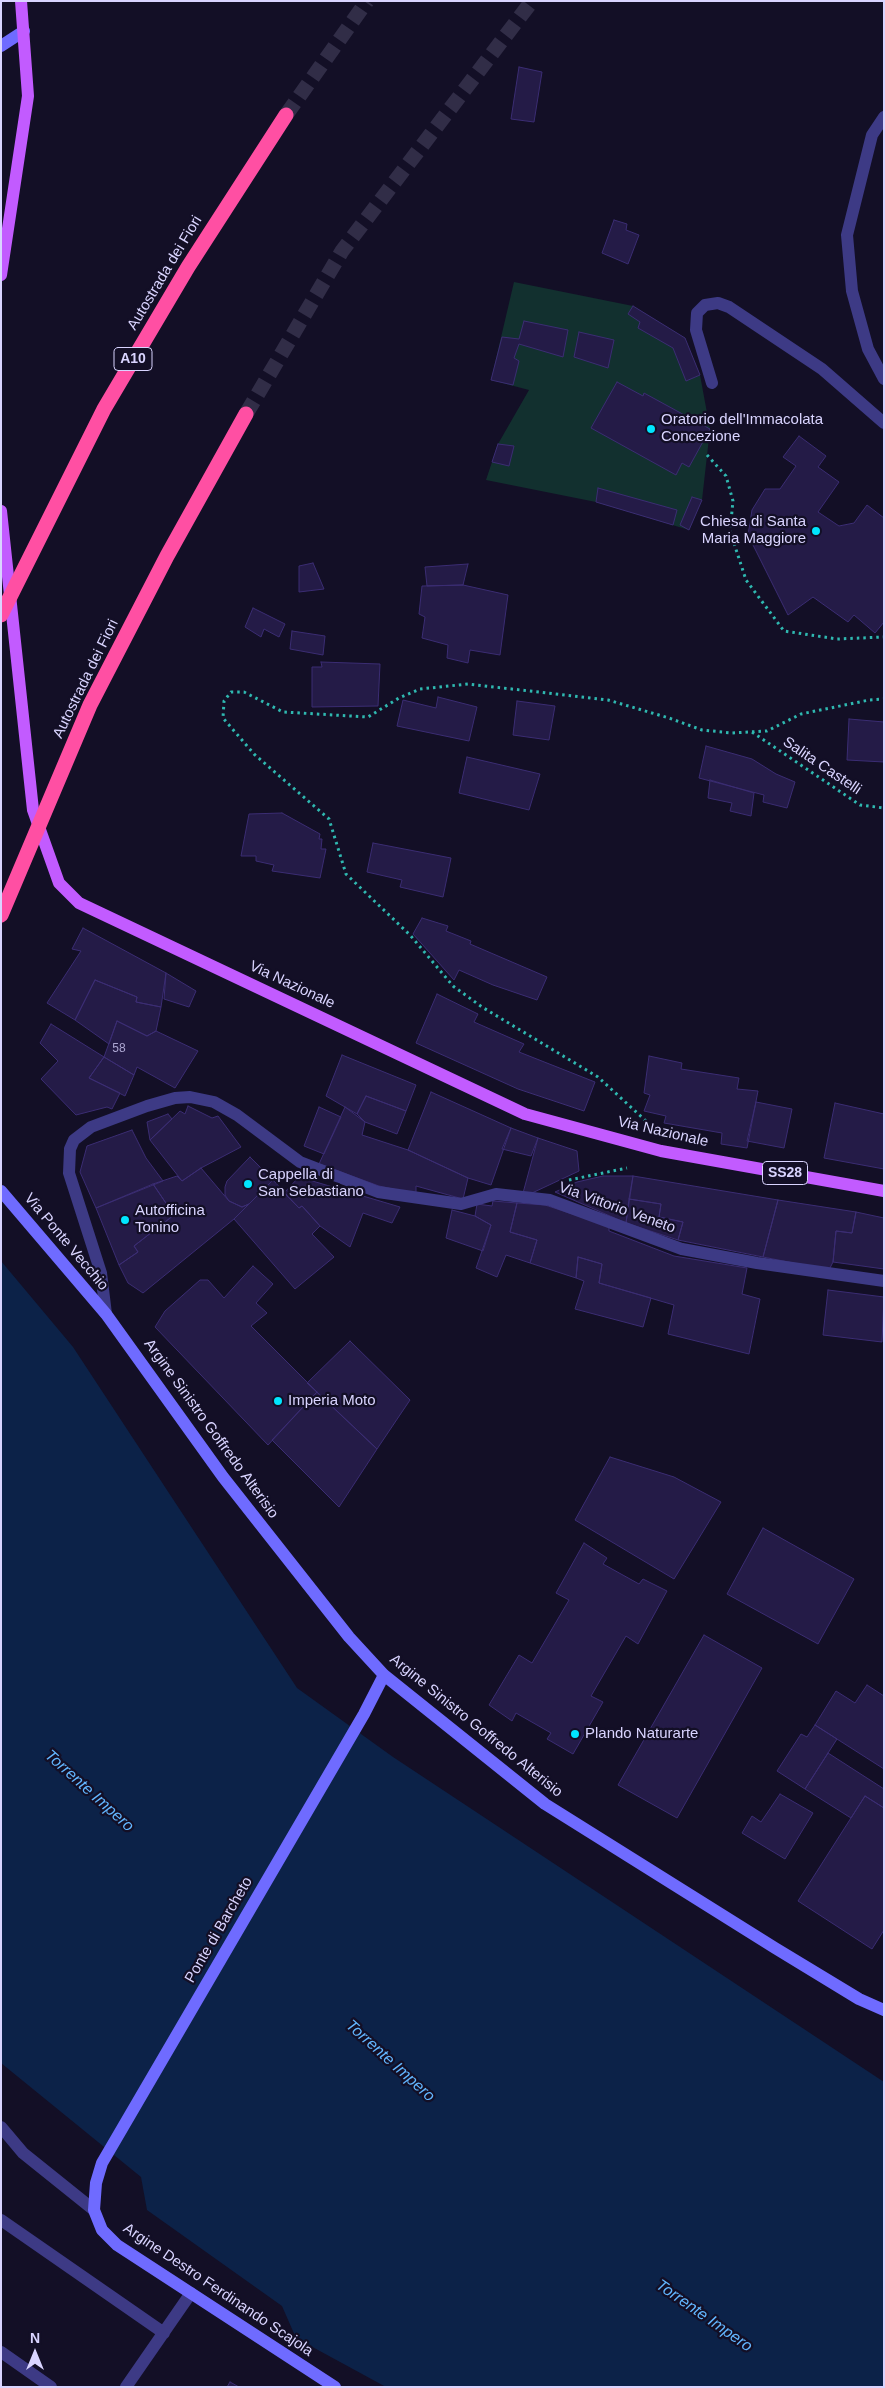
<!DOCTYPE html>
<html>
<head>
<meta charset="utf-8">
<style>
  body { margin:0 }
  #map { position:relative; width:885px; height:2388px; overflow:hidden; background:#130f26; font-family:Helvetica,sans-serif }
  canvas { display:block }
  .frame { position:absolute; inset:0; border:2px solid #d9d4ff; pointer-events:none }
  .north { position:absolute; left:10px; top:2328px; width:50px; height:50px; -webkit-text-stroke:4px #130f26; paint-order:stroke; rotate:0deg; font-size:14px; font-weight:700; line-height:20px; text-align:center; color:#d9d4ff }
  .north::after { content:''; display:block; margin:auto; width:18px; height:22px; background:#d9d4ff; clip-path:polygon(50% 0,100% 100%,50% 72%,0 100%) }
</style>
</head>
<body>
<div id="map">
<canvas width="885" height="2388"></canvas>
<div class="frame"></div>
<div class="north">N</div>
</div>
<script>
const ctx = document.querySelector('canvas').getContext('2d');
ctx.lineJoin = 'round';
function fill(path, color) { ctx.fillStyle = color; ctx.fill(path, 'evenodd'); }
const poly = rows => new Path2D(rows.map(r => 'M' + r).join(''));
function strokePath(path, color, width, dash) { ctx.strokeStyle = color; ctx.lineWidth = width; ctx.lineCap = dash ? 'butt' : 'round'; ctx.setLineDash(dash || []); ctx.stroke(path); }
function label(font, color, halo, rows, align = 'center') {
  ctx.font = font + ' Helvetica,sans-serif'; ctx.lineWidth = 4.5; ctx.setLineDash([]); ctx.textBaseline = 'middle'; ctx.strokeStyle = halo; ctx.fillStyle = color; for (const [text, x, y, turn = 0] of rows) {
    ctx.save(); ctx.translate(x, y); ctx.rotate((+turn || 0) * Math.PI / 180); ctx.textAlign = isNaN(turn) ? turn : align; if (halo) ctx.strokeText(text, 0, 0); ctx.fillText(text, 0, 0); ctx.restore();
  }
}
const green = poly([
  [514,282,633,306,685,338,700,375,710,429,702,500,689,530,596,502,486,480,498,444,529,390,491,380]
]);
const water = poly([
  [1,1261,73,1347,297,1688,393,1757,884,2082,884,2387,386,2387,296,2338,282,2306,147,2210,141,2177,1,2063]
]);
const building = poly([
  [519,67,542,72,534,122,511,119,519,67],
  [614,220,627,224,626,230,639,235,628,264,602,253,614,220],
  [633,306,685,338,700,375,686,381,673,348,638,328,640,322,628,314,633,306],
  [524,321,568,330,563,357,519,344,514,358,519,361,513,385,491,380,502,337,519,339,524,321],
  [579,332,614,340,608,368,574,357,579,332],
  [617,382,643,396,644,393,710,429,689,467,682,463,676,475,591,428,617,382],
  [799,436,826,456,818,467,839,482,818,512,839,526,854,523,867,505,884,518,884,622,875,633,854,615,848,622,813,597,788,615,748,535,752,510,765,489,780,489,796,466,783,457,799,436],
  [498,444,514,446,509,466,492,462,498,444],
  [598,488,677,510,673,525,596,502,598,488],
  [692,497,702,500,689,530,680,525,692,497],
  [313,563,324,589,299,592,299,566,313,563],
  [468,564,463,585,427,586,425,567,468,564],
  [463,585,508,595,500,655,470,650,468,663,447,658,448,645,422,638,425,617,419,614,422,586,463,585],
  [253,608,285,624,279,637,264,629,261,637,245,627,253,608],
  [292,631,325,636,323,655,290,649,292,631],
  [321,662,380,664,378,706,312,707,312,667,322,667,321,662],
  [438,697,477,707,469,741,397,726,403,700,436,708,438,697],
  [517,701,555,706,549,740,513,735,517,701],
  [849,719,884,722,884,762,847,760,849,719],
  [706,746,752,759,776,774,795,782,787,808,763,802,764,795,699,778,706,746],
  [467,757,540,774,529,810,459,793,467,757],
  [710,780,754,793,751,816,730,811,732,803,708,798,710,780],
  [282,813,320,834,319,839,322,839,321,849,326,849,320,878,272,871,274,865,256,861,256,856,241,856,249,814,282,813],
  [373,843,451,858,443,897,400,887,402,880,367,872,373,843],
  [422,918,448,926,446,931,471,941,470,944,547,977,537,1000,493,985,459,970,454,980,413,934,422,918],
  [83,928,166,973,161,1007,136,1002,137,997,95,980,75,1020,47,1003,81,951,72,949,83,928],
  [166,973,196,991,189,1007,164,999,166,973],
  [95,980,137,997,136,1002,161,1007,156,1031,147,1036,117,1021,109,1044,75,1020,95,980],
  [437,994,478,1014,474,1022,524,1044,519,1052,595,1082,584,1111,518,1089,416,1043,437,994],
  [117,1021,147,1036,156,1031,198,1051,175,1088,137,1067,134,1075,104,1057,117,1021],
  [51,1024,104,1057,89,1078,120,1093,112,1109,107,1107,76,1115,41,1079,58,1061,40,1043,51,1024],
  [342,1055,416,1085,406,1111,366,1096,357,1114,326,1096,342,1055],
  [649,1056,682,1063,681,1069,739,1078,737,1089,758,1091,747,1148,721,1144,722,1133,664,1123,666,1116,644,1111,650,1095,644,1093,649,1056],
  [104,1057,134,1075,125,1096,89,1078,104,1057],
  [431,1092,511,1128,491,1185,468,1178,408,1150,431,1092],
  [366,1096,406,1111,397,1134,365,1122,357,1114,366,1096],
  [756,1102,792,1109,784,1148,747,1141,756,1102],
  [835,1103,884,1114,884,1169,824,1158,835,1103],
  [188,1106,212,1118,218,1116,241,1147,201,1168,182,1181,150,1140,180,1111,185,1114,188,1106],
  [319,1107,341,1117,324,1154,304,1146,319,1107],
  [345,1107,365,1122,362,1135,408,1150,468,1178,463,1199,416,1186,416,1194,379,1186,319,1164,345,1107],
  [168,1114,172,1119,150,1140,147,1122,168,1114],
  [511,1128,538,1138,531,1156,502,1149,511,1128],
  [132,1130,146,1158,163,1181,96,1208,80,1172,87,1146,132,1130],
  [538,1138,577,1151,579,1171,532,1193,523,1193,538,1138],
  [250,1157,273,1180,249,1204,242,1207,229,1201,225,1195,225,1187,227,1181,250,1157],
  [201,1168,229,1201,242,1207,249,1204,234,1219,143,1293,128,1283,119,1265,138,1252,134,1246,174,1215,153,1184,177,1176,182,1181,201,1168],
  [603,1176,633,1176,626,1223,555,1192,577,1182,603,1176],
  [633,1176,778,1200,763,1257,678,1240,683,1222,659,1217,661,1204,629,1199,633,1176],
  [299,1177,400,1207,392,1223,363,1213,350,1247,320,1226,302,1206,299,1208,284,1193,299,1177],
  [273,1180,299,1208,302,1206,320,1226,312,1234,334,1257,295,1289,234,1219,273,1180],
  [153,1184,174,1215,134,1246,138,1252,119,1265,96,1208,153,1184],
  [629,1199,661,1204,659,1217,683,1222,678,1240,626,1223,629,1199],
  [778,1200,856,1212,852,1233,836,1231,833,1262,829,1270,763,1257,778,1200],
  [493,1201,517,1203,510,1232,537,1240,530,1263,506,1255,497,1277,476,1268,491,1225,475,1216,477,1204,492,1206,493,1201],
  [517,1203,545,1205,609,1226,609,1231,674,1256,747,1268,742,1294,760,1299,749,1354,668,1334,674,1305,599,1283,602,1264,578,1257,576,1278,530,1263,537,1240,510,1232,517,1203],
  [452,1210,475,1216,491,1225,483,1251,446,1238,452,1210],
  [856,1212,884,1218,884,1269,833,1262,836,1231,852,1233,856,1212],
  [578,1257,602,1264,599,1283,651,1298,643,1327,575,1309,584,1281,576,1278,578,1257],
  [253,1266,273,1284,256,1303,267,1313,251,1326,317,1392,268,1445,155,1327,165,1311,200,1280,208,1280,224,1298,253,1266],
  [828,1290,884,1297,882,1342,823,1335,828,1290],
  [350,1341,410,1400,377,1449,307,1383,350,1341],
  [317,1392,377,1449,339,1507,272,1440,317,1392],
  [610,1457,674,1477,721,1502,674,1579,575,1520,610,1457],
  [763,1528,854,1579,818,1644,727,1594,763,1528],
  [584,1543,607,1558,603,1564,639,1584,643,1579,667,1591,638,1644,626,1636,591,1696,603,1702,573,1754,547,1739,551,1733,516,1713,512,1721,489,1705,519,1655,532,1663,569,1600,556,1593,584,1543],
  [704,1635,762,1668,677,1818,618,1785,704,1635],
  [867,1685,884,1696,884,1769,815,1725,836,1691,855,1703,867,1685],
  [815,1725,837,1739,805,1789,777,1771,801,1734,807,1737,815,1725],
  [828,1753,884,1789,884,1808,865,1796,851,1818,805,1789,828,1753],
  [780,1794,813,1813,785,1859,742,1833,752,1816,761,1822,780,1794],
  [865,1796,884,1808,884,1930,872,1949,798,1901,865,1796],
  [230,2382,239,2387,227,2387,230,2382]
]);
const highwayTunnel = poly([
  [286,115,367,1],
  [246,414,342,251,532,1]
]);
const path = poly([
  [707,455,726,476,733,501,730,531,746,580,784,631,837,639,884,637],
  [752,732,860,805,884,808],
  [646,1121,598,1077,482,1007,453,986,410,935,346,874,329,819,254,754,223,718,224,701,231,692,244,692,283,712,368,717,399,698,420,689,468,684,608,700,669,718,702,730,732,733,767,731,801,714,869,700,884,699],
  [569,1180,627,1168]
]);
const lane = poly([
  [712,383,696,330,697,313,705,305,718,303,729,307,822,369,884,423],
  [1,2220,164,2333],
  [1,2352,51,2387],
  [126,2387,191,2293]
]);
const street = poly([
  [884,117,872,135,847,235,852,291,868,349,884,379],
  [106,1314,101,1273,69,1173,70,1149,74,1140,91,1127,147,1106,175,1098,190,1097,214,1102,237,1115,300,1162,378,1192,461,1204,496,1194,550,1200,682,1249,757,1263,884,1281],
  [1,2127,23,2153,94,2210]
]);
const secondary = poly([
  [1,46,24,31],
  [1,1191,106,1314,223,1477,349,1637,384,1675,545,1804,775,1948,859,1999,884,2010],
  [335,2387,117,2245,102,2230,94,2210,96,2183,102,2163,364,1714,384,1675]
]);
const primary = poly([
  [1,275,28,96,21,1],
  [1,511,33,810,59,883,79,903,525,1114,661,1151,884,1191]
]);
const highwayBridge = poly([
  [1,615,104,409,188,267,286,115],
  [1,915,90,705,167,556,246,414]
]);
const markers = [
  [651,429,5,"#00e5ff"],
  [816,531,5,"#00e5ff"],
  [248,1184,5,"#00e5ff"],
  [125,1220,5,"#00e5ff"],
  [278,1401,5,"#00e5ff"],
  [575,1734,5,"#00e5ff"]
];
const numberNames = [
  ["58",119,1049]
];
const shields = [
  [133,359,38],
  [785,1173,45]
];
const shieldNames = [
  ["A10",133,359],
  ["SS28",785,1173]
];
const streetNames = [
  ["Autostrada dei Fiori",165,273,-59],
  ["Autostrada dei Fiori",86,679,-64],
  ["Salita Castelli",822,766,34],
  ["Via Nazionale",292,985,25],
  ["Via Nazionale",663,1132,13],
  ["Via Vittorio Veneto",617,1208,20],
  ["Via Ponte Vecchio",66,1242,50],
  ["Argine Sinistro Goffredo Alterisio",211,1429,54],
  ["Argine Sinistro Goffredo Alterisio",476,1726,39],
  ["Ponte di Barcheto",219,1930,-60],
  ["Argine Destro Ferdinando Scajola",218,2290,34]
];
const poiNames = [
  ["Oratorio dell'Immacolata",661,420],
  ["Concezione",661,437],
  ["Chiesa di Santa",806,522,"right"],
  ["Maria Maggiore",806,539,"right"],
  ["Cappella di",258,1175],
  ["San Sebastiano",258,1192],
  ["Autofficina",135,1211],
  ["Tonino",135,1228],
  ["Imperia Moto",288,1401],
  ["Plando Naturarte",585,1734]
];
const waterNames = [
  ["Torrente Impero",89,1791,42],
  ["Torrente Impero",390,2061,42],
  ["Torrente Impero",704,2316,35]
];
fill(green, '#12302f');
fill(water, '#0c2248');
fill(building, '#241b47');
strokePath(building, '#3b2d73', 1);
strokePath(highwayTunnel, '#312d47', 15, [15, 8]);
strokePath(path, '#2fb8b0', 3, [2.5, 4]);
strokePath(lane, '#3d3a85', 12);
strokePath(street, '#3d3a85', 12);
strokePath(secondary, '#6f6bff', 12);
strokePath(primary, '#c25bff', 12);
strokePath(highwayBridge, '#ff4fa3', 15);
for (const [x, y, r, color] of markers) { const dot = new Path2D(); dot.arc(x, y, r, 0, 2 * Math.PI); ctx.fillStyle = color; ctx.fill(dot); strokePath(dot, '#130f26', 2); }
label('12px', '#aca6d1', null, numberNames);
for (const [x, y, w] of shields) { const box = new Path2D(); box.roundRect(x - w / 2, y - 11.5, w, 23, 4); ctx.fillStyle = '#130f26'; ctx.fill(box); strokePath(box, '#d9d4ff', 1); }
label('bold 14px', '#d9d4ff', null, shieldNames);
label('15px', '#d9d4ff', '#130f26', streetNames);
label('15px', '#d9d4ff', '#130f26', poiNames, 'left');
label('italic 16px', '#62b6ff', '#130f26', waterNames);
</script>
</body>
</html>
